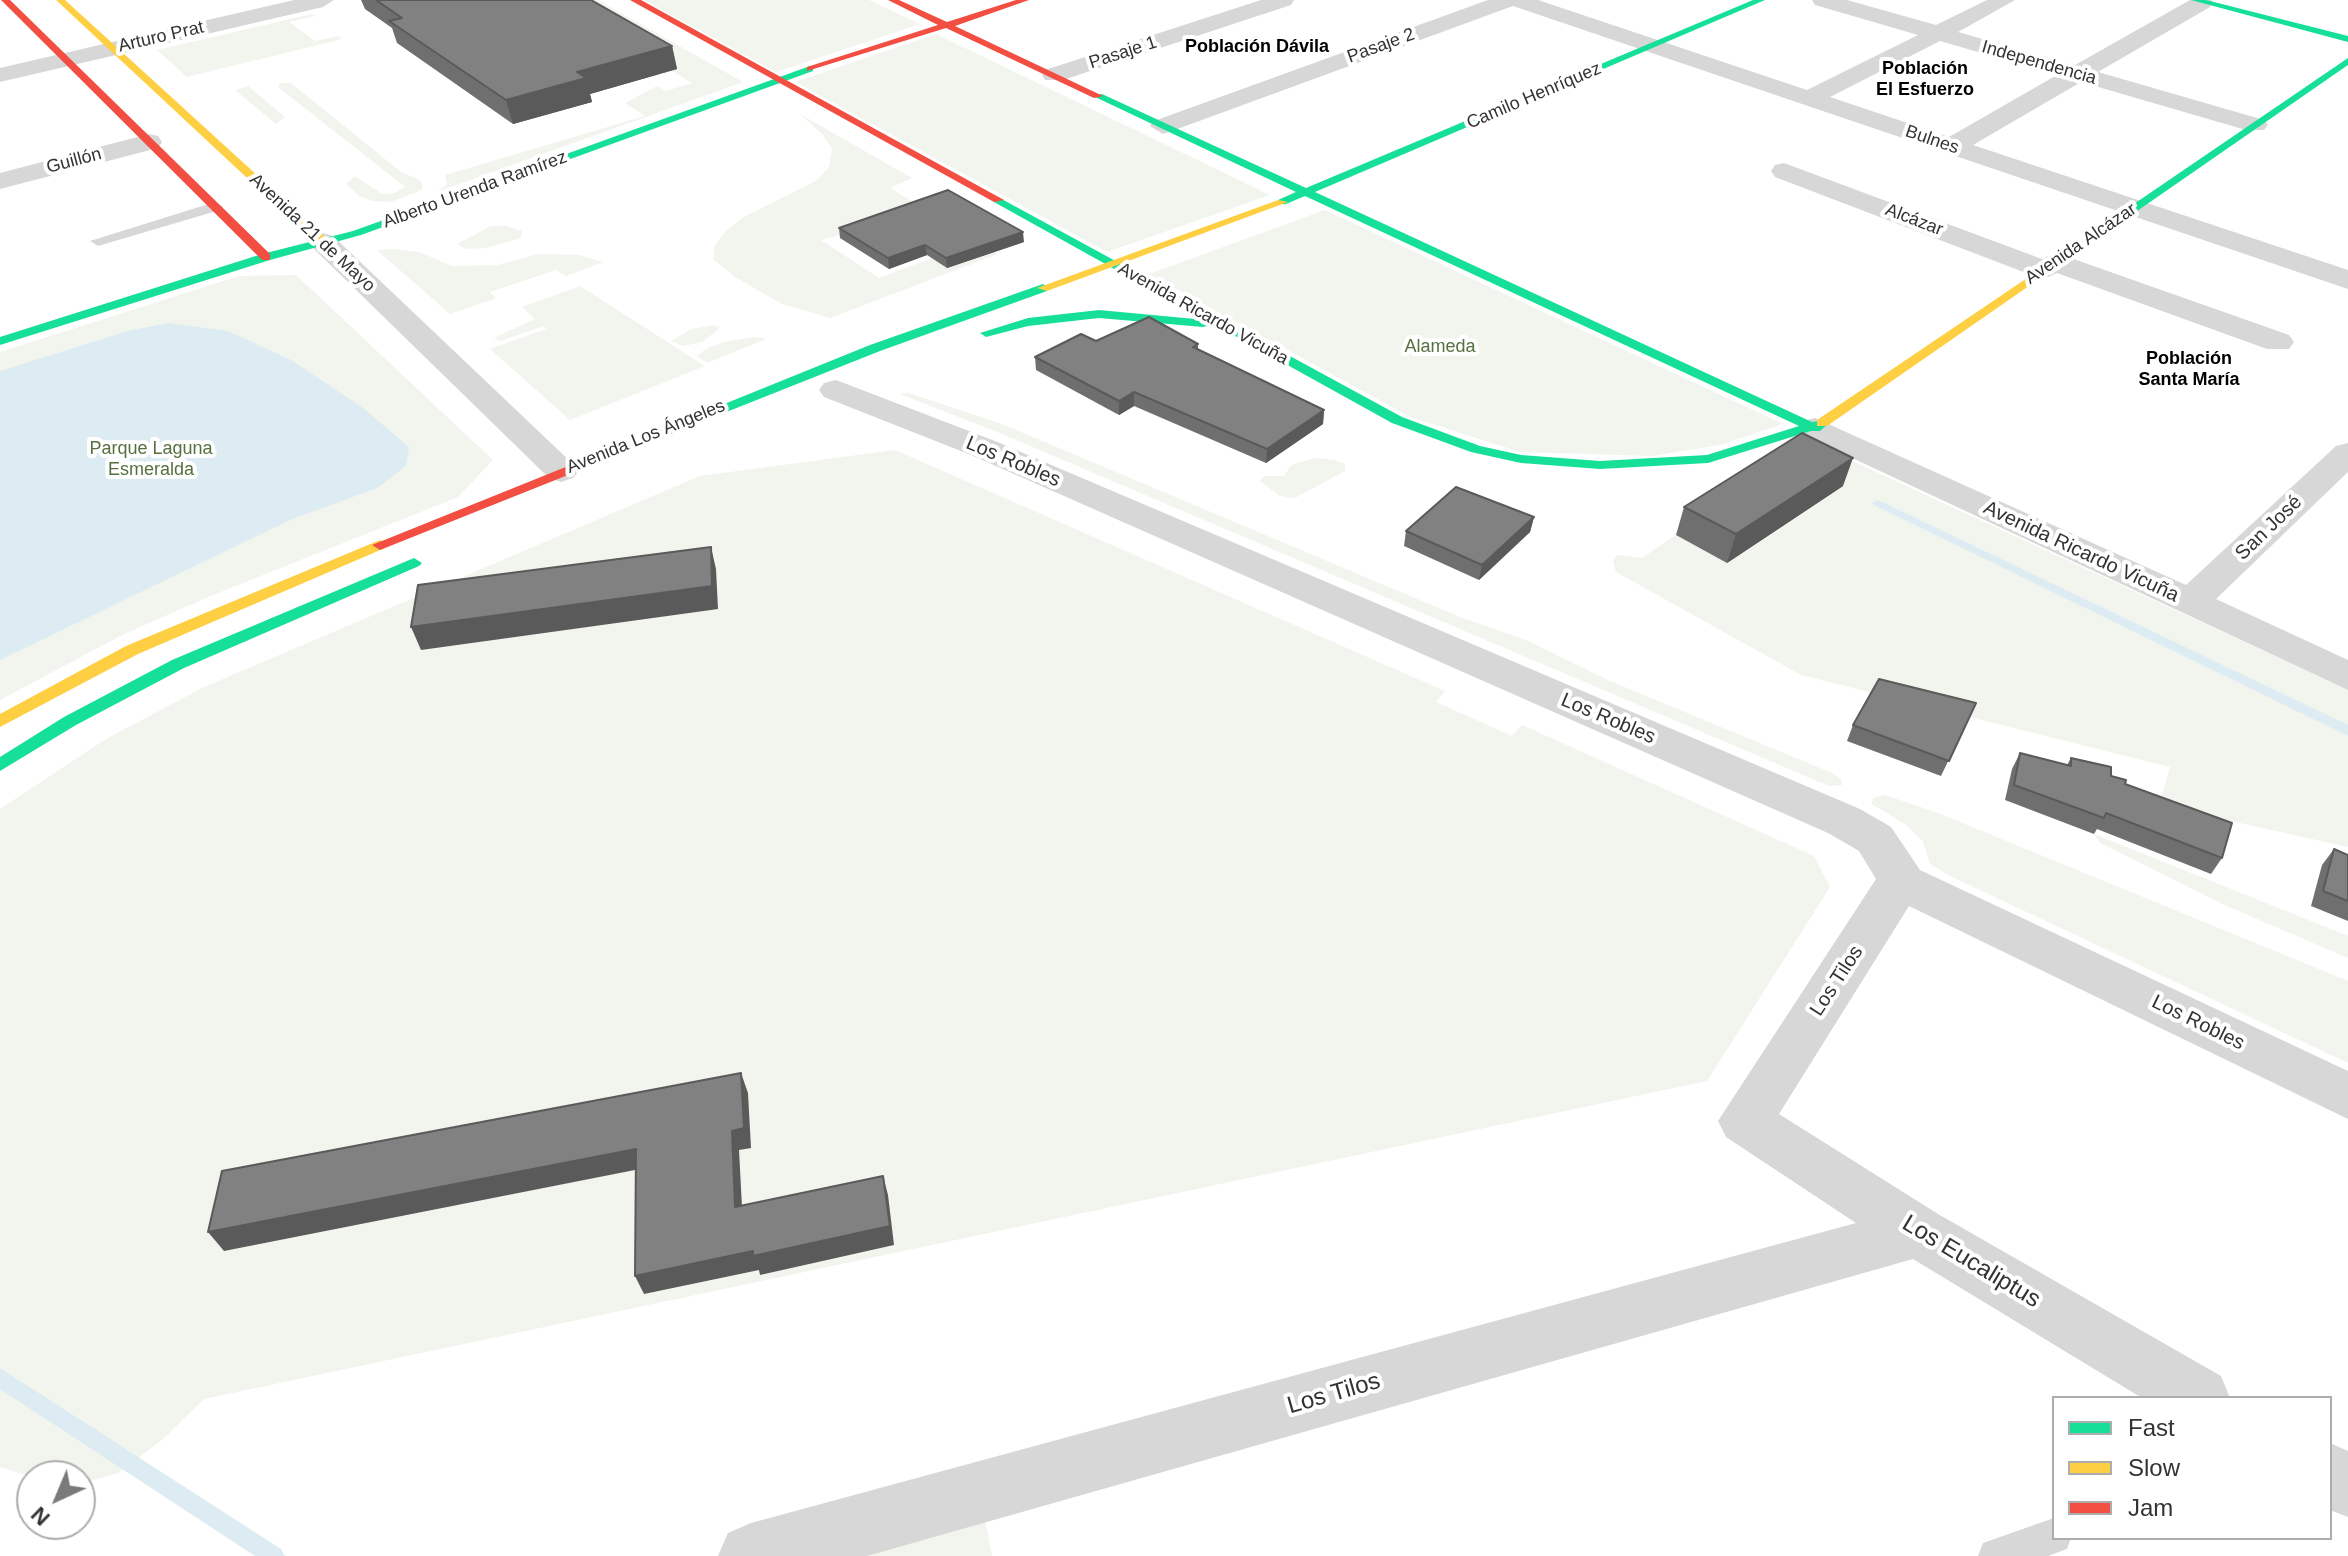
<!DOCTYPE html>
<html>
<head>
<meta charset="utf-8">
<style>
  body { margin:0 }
  #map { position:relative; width:2348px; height:1556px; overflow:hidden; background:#fff; font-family:Helvetica,sans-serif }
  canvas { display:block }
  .legend { position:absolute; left:2052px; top:1396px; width:280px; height:144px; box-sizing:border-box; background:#fff; border:2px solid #adadad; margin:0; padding:10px 14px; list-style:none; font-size:24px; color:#333 }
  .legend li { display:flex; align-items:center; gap:16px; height:40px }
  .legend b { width:40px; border:2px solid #adadad }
  .north { position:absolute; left:16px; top:1460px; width:80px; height:80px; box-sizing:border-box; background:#fff; border:2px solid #adadad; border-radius:50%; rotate:224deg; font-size:22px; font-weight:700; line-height:32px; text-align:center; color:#333 }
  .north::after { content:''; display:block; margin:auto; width:28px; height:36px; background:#7a7a7a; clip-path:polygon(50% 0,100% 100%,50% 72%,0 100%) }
</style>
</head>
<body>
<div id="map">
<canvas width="2348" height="1556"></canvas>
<ul class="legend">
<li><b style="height:10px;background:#16e098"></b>Fast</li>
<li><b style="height:10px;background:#ffcf43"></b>Slow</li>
<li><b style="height:10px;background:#f24e42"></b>Jam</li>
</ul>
<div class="north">N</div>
</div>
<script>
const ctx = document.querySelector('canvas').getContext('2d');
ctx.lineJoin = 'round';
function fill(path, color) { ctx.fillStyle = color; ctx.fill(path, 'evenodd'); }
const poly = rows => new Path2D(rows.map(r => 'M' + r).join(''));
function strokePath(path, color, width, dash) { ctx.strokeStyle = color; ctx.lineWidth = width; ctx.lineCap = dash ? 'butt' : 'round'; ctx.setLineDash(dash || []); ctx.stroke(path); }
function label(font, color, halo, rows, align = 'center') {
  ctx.font = font + ' Helvetica,sans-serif'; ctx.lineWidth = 8; ctx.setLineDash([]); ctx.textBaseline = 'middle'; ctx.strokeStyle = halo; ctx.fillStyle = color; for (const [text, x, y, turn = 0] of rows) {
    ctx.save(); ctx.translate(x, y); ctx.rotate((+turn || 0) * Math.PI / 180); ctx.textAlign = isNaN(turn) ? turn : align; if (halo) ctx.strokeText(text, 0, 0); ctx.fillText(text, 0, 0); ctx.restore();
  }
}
const green = poly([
  [571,0,598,0,743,82,437,192,447,184,445,175,645,116,625,103,657,86,666,91,692,83,672,71,676,68],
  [644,0,869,0,920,24,776,72],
  [312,14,315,16,289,22,315,41,338,36,342,39,187,77,157,50],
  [936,34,1270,195,1107,252,795,82],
  [280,83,291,83,401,172,420,180,423,186,421,190,391,202,372,201,359,196,346,184,355,176,382,194,395,193,405,187,278,87],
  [248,86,285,117,276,124,235,90],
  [800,114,912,178,890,188,998,254,830,318,782,304,735,277,713,259,715,245,726,231,742,218,816,181,829,167,832,149,823,135],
  [843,234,945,253,879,278,821,240],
  [1325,210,1783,424,1720,445,1652,456,1520,452,1410,417,1149,274],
  [491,226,506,226,522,231,521,238,486,248,466,249,457,244],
  [393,249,419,252,452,266,497,265,539,254,579,255,603,262,566,276,556,270,490,292,496,298,450,314,377,250],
  [296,275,493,460,458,497,213,595,124,634,0,700,0,352,239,276],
  [580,286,705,366,570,420,490,349,546,329,544,326,500,341,494,338,535,319,522,307],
  [714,325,720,328,702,342,683,346,671,341,692,329],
  [755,337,766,339,707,363,697,356,707,348,728,341],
  [909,393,1002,424,1460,617,1526,640,1610,681,1832,773,1841,779,1842,785,1829,786,1002,434,900,394],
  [895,450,1445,691,1436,702,1512,736,1522,725,1814,856,1830,887,1707,1081,204,1399,162,1440,118,1473,80,1484,80,1476,32,1477,0,1467,0,809,106,739,204,687,700,476],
  [1315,458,1335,460,1345,464,1345,471,1295,498,1280,496,1260,481,1264,476,1284,476,1291,465],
  [1846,458,2348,690,2348,847,2159,805,2170,767,1801,675,1616,572,1613,561,1617,555,1642,558,1676,535,1727,563],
  [1885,795,1938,813,2348,981,2348,1063,1948,875,1930,864,1923,842,1908,826,1872,804,1873,798],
  [2094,834,2348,936,2348,958,2227,906,2100,843],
  [980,1492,992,1556,751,1556]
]);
const water = poly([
  [168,323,228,331,291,360,363,408,409,447,406,466,377,488,290,520,0,660,0,371,128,331]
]);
const stream = poly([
  [1878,500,2348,725,2348,736,1874,505,1872,503,1878,500],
  [0,1368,281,1549,285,1556,255,1556,0,1389,0,1368]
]);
const lane = poly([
  [215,202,223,207,220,210,98,246,90,241,215,202],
  [2054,1518,2054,1538,2071,1538,2067,1549,2048,1556,1978,1556,1983,1543,2054,1518]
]);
const street = poly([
  [294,0,334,0,323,7,0,82,0,68,294,0],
  [1261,0,1294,0,1291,5,1063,80,1045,80,1042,75,1045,70,1261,0],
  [1488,0,1538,0,1807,90,1918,35,1815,5,1812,0,1847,0,1936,25,1987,0,2015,0,1958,32,2075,65,2190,0,2212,0,2210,7,2098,72,2264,120,2268,125,2264,130,2246,130,2081,82,1973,145,2348,270,2348,289,1513,6,1172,131,1163,134,1150,126,1154,121,1488,0],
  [1940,41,2057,75,1949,137,1830,97,1940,41],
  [149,134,158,136,162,142,158,148,0,189,0,173,149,134],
  [1784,163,2042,259,2055,253,2065,256,2289,335,2294,342,2289,349,2267,349,2057,273,2044,279,2034,276,1775,177,1771,171,1775,165,1784,163],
  [323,233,333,236,573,464,579,471,573,478,561,482,549,478,313,248,309,242,313,236,323,233],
  [836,380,995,441,1860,809,1891,827,1920,870,2348,1071,2348,1119,1909,906,1779,1114,1938,1214,2221,1376,2230,1398,2142,1398,1913,1259,867,1556,718,1556,728,1533,751,1523,1856,1223,1726,1137,1718,1121,1876,879,1859,851,1828,833,971,455,824,397,819,390,824,383,836,380],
  [1815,418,2186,585,2336,446,2348,443,2348,472,2216,599,2348,660,2348,690,1803,435,1798,428,1803,421,1815,418],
  [2330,1443,2348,1451,2348,1517,2330,1510,2330,1443]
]);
const fast = poly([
  [1753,0,1765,0,1315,192,1812,422,1827,420,1829,423,1820,431,1811,431,1708,463,1600,469,1521,463,1471,452,1392,423,1208,321,1208,326,1203,327,1099,318,1028,326,986,337,980,333,1028,318,1099,310,1206,320,994,202,994,198,998,197,1402,417,1480,446,1521,455,1600,461,1707,455,1799,426,1305,196,1286,204,1278,204,1278,200,1296,192,1093,96,1102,94,1306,188,1753,0],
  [2191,0,2206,0,2348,36,2348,42,2191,0],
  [2348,58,2348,65,2114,227,2106,227,2106,223,2348,58],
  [810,66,813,67,813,71,361,235,270,260,0,345,0,337,262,254,353,231,810,66],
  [1043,284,1049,288,1047,291,880,351,593,465,583,465,581,462,870,345,1043,284],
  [414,558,422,563,419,566,184,668,76,725,0,771,0,757,64,717,172,660,414,558]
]);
const slow = poly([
  [56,0,65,0,327,239,327,245,319,245,56,0],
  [1278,200,1288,202,1047,291,1037,288,1278,200],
  [2110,222,2114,223,2114,227,1827,426,1817,426,1817,420,2110,222],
  [380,540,388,545,385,548,138,654,0,727,0,714,126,646,380,540]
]);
const jam = poly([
  [1,0,10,0,270,254,270,260,262,260,1,0],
  [630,0,641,0,1004,200,994,202,630,0],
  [888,0,899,0,947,22,1016,0,1029,0,955,26,1103,96,1094,98,946,28,807,71,807,67,938,25,888,0],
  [588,458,593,459,593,465,385,548,380,550,372,545,588,458]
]);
const wall = poly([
  [361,0,591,0,672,46,677,69,590,94,592,102,513,124,397,43,392,28,365,9],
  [839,228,1024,242,947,268,927,255,889,269,840,238],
  [1096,341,1198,344,1198,349,1324,410,1323,424,1266,463,1134,406,1119,415,1036,370,1035,357],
  [1843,486,1727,563,1676,535,1684,507],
  [1534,517,1530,532,1479,580,1404,546,1406,531],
  [1976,703,1941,776,1847,741,1853,725],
  [2020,753,2067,765,2071,758,2111,776,2125,784,2222,858,2211,874,2097,829,2094,834,2005,800,2012,769],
  [2334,849,2348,855,2348,921,2311,906,2322,865]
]);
const shadedWall = poly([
  [672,46,677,69,590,94,592,102,513,124,506,100,577,72],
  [1023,232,1024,242,947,268,946,258],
  [925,245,927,255,889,269,888,258],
  [1134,392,1134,406,1119,415,1119,401],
  [1324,410,1323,424,1266,463,1267,449],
  [1853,458,1843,486,1727,563,1736,534],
  [1534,517,1530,532,1479,580,1482,565],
  [711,547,716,569,718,609,421,650,411,627],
  [741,1073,748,1093,751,1148,739,1150,743,1226,735,1207,732,1131],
  [636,1149,645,1168,224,1251,208,1232],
  [883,1176,888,1195,894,1245,760,1275,759,1270,644,1294,635,1276]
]);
const building = poly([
  [376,0,591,0,672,46,577,72,586,78,506,100,389,21,402,18,376,0],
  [948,190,1023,232,946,258,925,245,888,258,839,228,948,190],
  [1149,317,1198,344,1193,347,1324,410,1267,449,1134,392,1119,401,1035,357,1081,334,1096,341,1149,317],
  [1802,433,1853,458,1736,534,1684,507,1802,433],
  [1456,487,1534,517,1482,565,1406,531,1456,487],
  [711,547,712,586,411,627,418,585,711,547],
  [1879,679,1976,703,1949,761,1853,725,1879,679],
  [2020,753,2071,766,2071,758,2111,767,2111,776,2126,780,2125,784,2232,823,2222,858,2106,813,2104,818,2014,785,2020,753],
  [2334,849,2348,855,2348,901,2323,891,2334,849],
  [741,1073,744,1128,732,1131,735,1207,883,1176,890,1226,753,1256,753,1251,635,1276,636,1149,208,1232,222,1171,741,1073]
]);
const farStreetnames = [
  ["Arturo Prat",161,37,-13],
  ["Pasaje 2",1381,46,-20],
  ["Pasaje 1",1123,53,-18],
  ["Independencia",2039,63,16],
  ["Camilo Henríquez",1534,96,-23],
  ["Bulnes",1932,140,19],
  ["Guillón",74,161,-15],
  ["Alberto Urenda Ramírez",475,190,-20],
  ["Alcázar",1914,220,21],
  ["Avenida 21 de Mayo",312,233,43],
  ["Avenida Alcázar",2081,244,-34],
  ["Avenida Ricardo Vicuña",1203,314,29],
  ["Avenida Los Ángeles",646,437,-22]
];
const farNeighbourhoodnames = [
  ["Población Dávila",1257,47],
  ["Población",1925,69],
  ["El Esfuerzo",1925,90],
  ["Población",2189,359],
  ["Santa María",2189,380]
];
const farParknames = [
  ["Alameda",1440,347],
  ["Parque Laguna",151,449],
  ["Esmeralda",151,470]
];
const streetNames = [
  ["Los Robles",1013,462,23],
  ["San José",2269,528,-44],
  ["Avenida Ricardo Vicuña",2081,552,25],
  ["Los Robles",1608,719,23],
  ["Los Tilos",1837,981,-57],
  ["Los Robles",2198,1023,26]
];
const nearStreetnames = [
  ["Los Eucaliptus",1971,1262,31],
  ["Los Tilos",1334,1394,-16]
];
fill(green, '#f1f5ed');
fill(water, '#ddebf3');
fill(stream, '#ddebf3');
fill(lane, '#d7d7d7');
fill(street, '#d7d7d7');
fill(fast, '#16e098');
fill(slow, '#ffcf43');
fill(jam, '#f24e42');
fill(wall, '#6f6f6f');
fill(shadedWall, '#5a5a5a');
fill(building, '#818181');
strokePath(building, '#5a5a5a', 2);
label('18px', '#333', '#fff', farStreetnames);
label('bold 18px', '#000', '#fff', farNeighbourhoodnames);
label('18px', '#56703f', '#fff', farParknames);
label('20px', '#333', '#fff', streetNames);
label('24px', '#333', '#fff', nearStreetnames);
</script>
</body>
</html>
